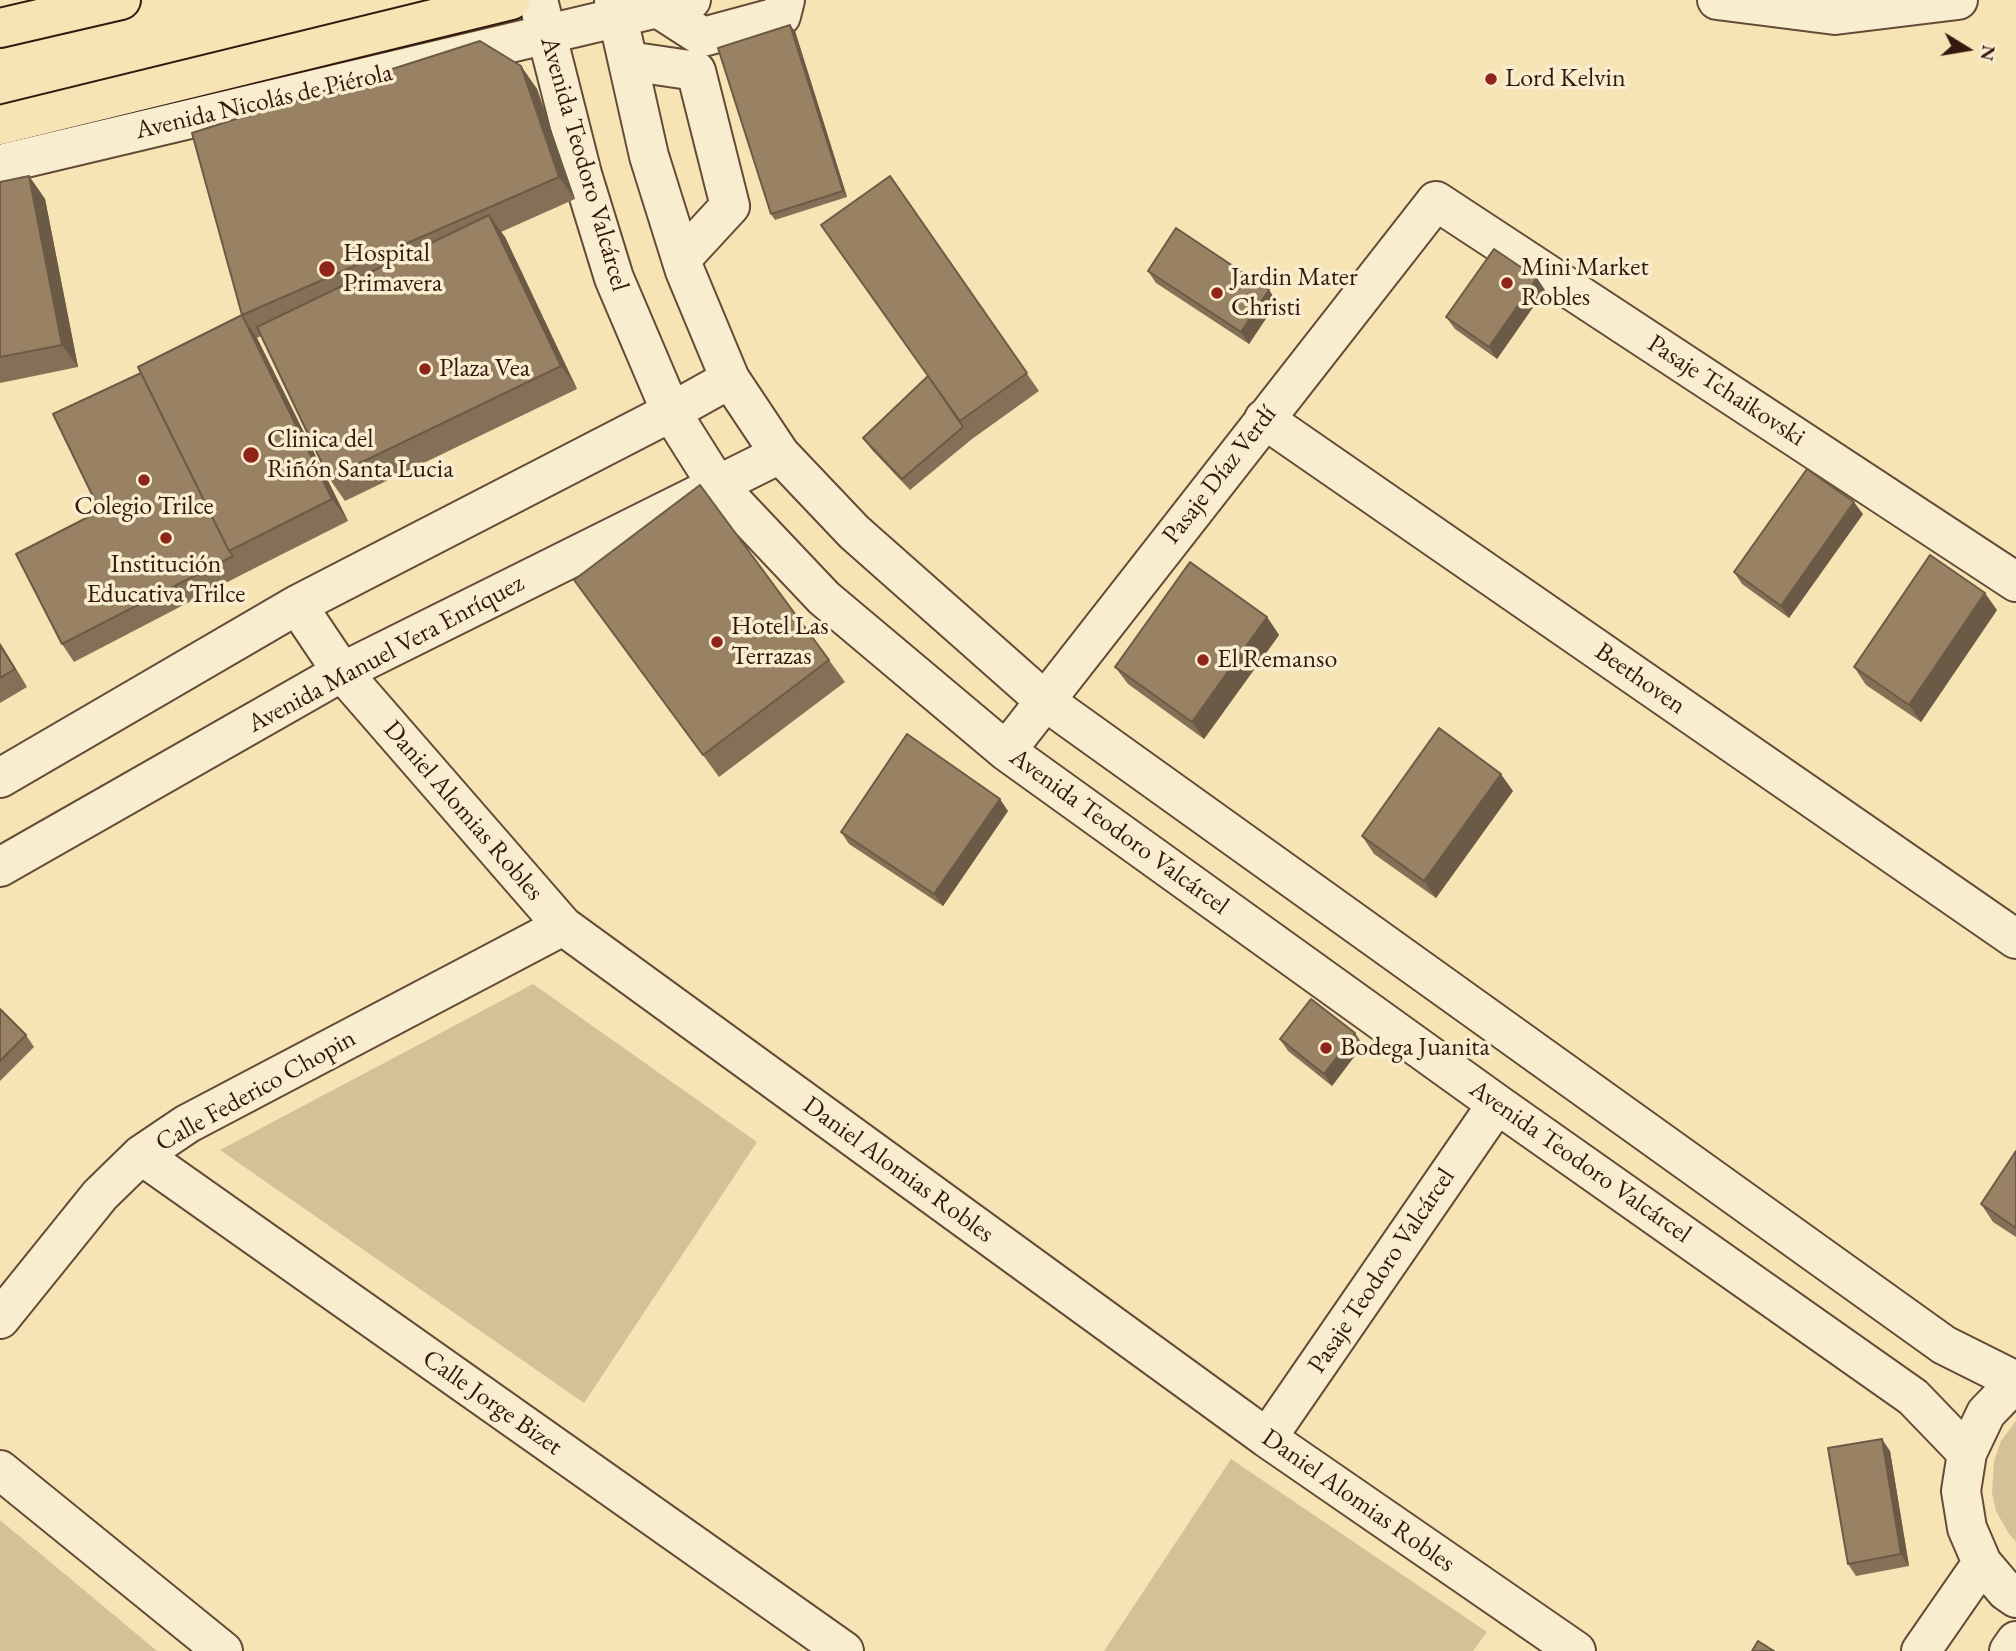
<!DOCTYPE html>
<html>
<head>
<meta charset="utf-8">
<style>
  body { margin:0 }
  #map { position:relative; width:2016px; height:1651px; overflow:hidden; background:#f6e4b5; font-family:"EB Garamond",serif }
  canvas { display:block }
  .north { position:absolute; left:1932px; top:14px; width:70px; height:70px; -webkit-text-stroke:5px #f9edcf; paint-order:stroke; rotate:101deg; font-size:19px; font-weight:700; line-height:28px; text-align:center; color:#34180d }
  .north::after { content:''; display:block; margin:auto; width:24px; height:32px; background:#34180d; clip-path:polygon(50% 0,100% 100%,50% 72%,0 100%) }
</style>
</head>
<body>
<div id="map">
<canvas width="2016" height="1651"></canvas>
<div class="north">N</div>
</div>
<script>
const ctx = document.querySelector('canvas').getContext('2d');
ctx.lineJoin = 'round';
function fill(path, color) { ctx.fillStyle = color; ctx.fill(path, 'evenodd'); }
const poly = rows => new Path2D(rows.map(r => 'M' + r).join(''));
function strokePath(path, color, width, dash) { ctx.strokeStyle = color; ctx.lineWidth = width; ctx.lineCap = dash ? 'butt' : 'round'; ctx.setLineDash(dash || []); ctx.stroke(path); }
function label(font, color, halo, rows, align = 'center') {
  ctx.font = font + ' "EB Garamond",serif'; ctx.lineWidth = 7; ctx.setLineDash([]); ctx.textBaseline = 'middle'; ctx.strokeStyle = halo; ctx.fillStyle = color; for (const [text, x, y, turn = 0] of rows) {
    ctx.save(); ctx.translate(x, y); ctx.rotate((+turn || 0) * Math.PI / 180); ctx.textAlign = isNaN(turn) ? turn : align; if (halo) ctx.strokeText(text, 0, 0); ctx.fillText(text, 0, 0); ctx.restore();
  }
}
const green = poly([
  [533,984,757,1142,584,1403,220,1150],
  [2016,1421,2016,1542,2009,1534,1996,1511,1992,1493,1994,1461,2001,1441],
  [1231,1459,1487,1632,1473,1651,1104,1651],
  [0,1520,157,1651,0,1651]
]);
const minor = poly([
  [538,0,582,174,614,278,671,412,717,485,824,598,1006,751,1497,1104,1913,1397,1967,1453],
  [614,0,649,156,685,271,730,379,780,454,854,532,1045,701,1944,1345,2016,1381],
  [1717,0,1835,15,1958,0],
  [658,8,703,37,781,16,785,0],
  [628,61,696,71,730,206,682,258],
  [0,164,691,0],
  [1264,419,2016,939],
  [297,605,342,672,563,926,1267,1438,1576,1651],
  [1006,751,1436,201,2016,582],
  [0,778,297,605,671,412,730,379],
  [0,867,342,672,780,454],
  [141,1155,844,1651],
  [0,1319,100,1195,141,1155,187,1124,563,926],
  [2016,1382,1986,1413,1967,1453,1961,1491,1967,1528,1982,1563,2006,1591,2016,1598],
  [1267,1438,1497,1104],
  [0,1470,223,1651],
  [1921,1651,1982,1563],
  [2009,1651,2016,1641]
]);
const highway = poly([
  [0,28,121,0],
  [0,125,511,0]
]);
const wall = poly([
  [795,31,847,197,775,220,771,214],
  [521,66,537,89,575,199,501,232,505,237,577,389,345,501,329,478,261,336,257,338,348,521,245,573,74,662,62,644,100,511,242,315],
  [29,176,45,199,78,367,0,383,0,182],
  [890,176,1039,391,972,439,910,490,872,450,863,438,928,376],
  [1148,271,1269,290,1277,302,1249,344,1156,283],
  [1545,290,1497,359,1455,329,1446,317],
  [1863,514,1789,618,1742,584,1734,572],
  [574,580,829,660,845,682,719,777],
  [1997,610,1921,722,1866,685,1854,667],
  [1267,617,1279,635,1204,739,1128,684,1115,667],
  [0,643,27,687,0,703],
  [1513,791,1436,898,1374,854,1362,836],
  [1008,811,943,906,849,844,841,832],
  [0,1009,26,1035,34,1047,0,1081],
  [1280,1039,1363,1045,1332,1086,1288,1051],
  [2016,1151,2016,1237,1993,1222,1981,1204],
  [1890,1451,1909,1566,1856,1576,1848,1564]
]);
const shadedWall = poly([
  [790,25,795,31,847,197,843,191],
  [521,66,537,89,575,199,559,177],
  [29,176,45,199,78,367,62,345],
  [489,215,505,237,577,389,561,366],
  [1537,278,1545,290,1497,359,1489,347],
  [1269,290,1277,302,1249,344,1241,332],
  [242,315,257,338,348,521,332,499],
  [1854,502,1863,514,1789,618,1781,606],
  [1985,593,1997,610,1921,722,1909,705],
  [1267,617,1279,635,1204,739,1192,722],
  [0,643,27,687,15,669,0,645],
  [1501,774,1513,791,1436,898,1424,881],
  [1000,799,1008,811,943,906,934,894],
  [1355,1033,1363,1045,1332,1086,1324,1074],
  [1882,1439,1890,1451,1909,1566,1901,1554]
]);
const building = poly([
  [790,25,843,191,771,214,718,48,790,25],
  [480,41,521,66,559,177,242,315,192,133,480,41],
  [29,176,62,345,0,357,0,182,29,176],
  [890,176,1027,373,960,421,821,225,890,176],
  [489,215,561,366,329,478,257,327,489,215],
  [1176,228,1269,290,1241,332,1148,271,1176,228],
  [1494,249,1537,278,1489,347,1446,317,1494,249],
  [242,315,332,499,229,551,138,367,242,315],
  [141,373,229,551,233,556,62,644,16,554,100,511,53,414,141,373],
  [928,376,963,427,902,479,863,438,928,376],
  [1807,469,1854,502,1781,606,1734,572,1807,469],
  [700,485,829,660,703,755,574,580,700,485],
  [1930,555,1985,593,1909,705,1854,667,1930,555],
  [1190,562,1267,617,1192,722,1115,667,1190,562],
  [0,645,15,669,0,678,0,645],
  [1439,728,1501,774,1424,881,1362,836,1439,728],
  [907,734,1000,799,934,894,841,832,907,734],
  [1311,999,1355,1033,1324,1074,1280,1039,1311,999],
  [0,1009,26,1035,0,1061,0,1009],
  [2016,1151,2016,1228,1981,1204,2016,1151],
  [1882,1439,1901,1554,1848,1564,1828,1448,1882,1439],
  [1758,1641,1774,1651,1752,1651,1758,1641]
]);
const markers = [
  [1491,79,7,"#8f2418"],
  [327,269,9,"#8f2418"],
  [1507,283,7,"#8f2418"],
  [1217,293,7,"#8f2418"],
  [425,369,7,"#8f2418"],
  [251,455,9,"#8f2418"],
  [144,480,7,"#8f2418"],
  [166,538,7,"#8f2418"],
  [717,642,7,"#8f2418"],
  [1203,660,7,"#8f2418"],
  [1326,1048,7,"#8f2418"]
];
const poiNames = [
  ["Lord Kelvin",1505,79],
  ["Hospital",343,254],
  ["Primavera",343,284],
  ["Mini Market",1521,268],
  ["Robles",1521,298],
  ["Jardin Mater",1231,278],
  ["Christi",1231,308],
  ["Plaza Vea",439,369],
  ["Clinica del",267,440],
  ["Riñón Santa Lucia",267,470],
  ["Colegio Trilce",144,507,"center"],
  ["Institución",166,565,"center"],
  ["Educativa Trilce",166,595,"center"],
  ["Hotel Las",731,627],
  ["Terrazas",731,657],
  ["El Remanso",1217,660],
  ["Bodega Juanita",1340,1048]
];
const streetNames = [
  ["Avenida Nicolás de Piérola",264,102,-13],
  ["Avenida Teodoro Valcárcel",584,164,74],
  ["Pasaje Tchaikovski",1726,391,33],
  ["Pasaje Díaz Verdí",1220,475,-52],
  ["Avenida Manuel Vera Enríquez",386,654,-28],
  ["Beethoven",1640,679,35],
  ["Daniel Alomias Robles",463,811,49],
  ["Avenida Teodoro Valcárcel",1119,832,36],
  ["Calle Federico Chopin",256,1091,-29],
  ["Avenida Teodoro Valcárcel",1580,1162,35],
  ["Daniel Alomias Robles",898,1170,36],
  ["Pasaje Teodoro Valcárcel",1382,1271,-56],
  ["Calle Jorge Bizet",492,1403,35],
  ["Daniel Alomias Robles",1358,1501,35]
];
fill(green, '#d5c198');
strokePath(minor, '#644b37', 42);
strokePath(highway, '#34180d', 42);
strokePath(minor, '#f9edcf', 38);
strokePath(highway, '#f6e4b5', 38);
fill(wall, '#847056');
fill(shadedWall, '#6b5b46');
fill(building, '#998264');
strokePath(building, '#6b5b46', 2);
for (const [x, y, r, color] of markers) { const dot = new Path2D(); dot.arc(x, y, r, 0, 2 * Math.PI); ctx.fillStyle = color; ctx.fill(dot); strokePath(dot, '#f9edcf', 2.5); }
label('26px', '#34180d', '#f9edcf', poiNames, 'left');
label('26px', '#34180d', '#f9edcf', streetNames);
</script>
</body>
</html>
